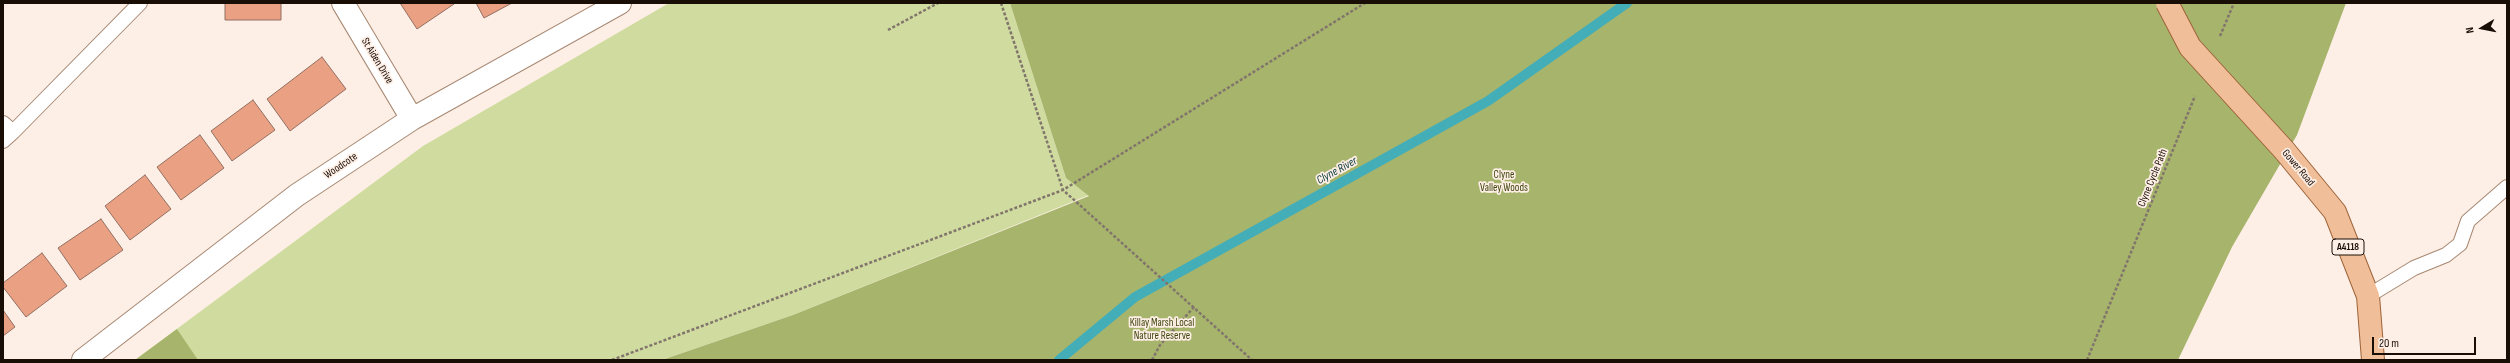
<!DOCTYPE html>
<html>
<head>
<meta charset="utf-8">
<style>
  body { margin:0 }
  #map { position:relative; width:2510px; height:363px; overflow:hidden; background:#feefe6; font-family:"Sofia Sans Condensed",sans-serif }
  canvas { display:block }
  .frame { position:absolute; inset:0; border:4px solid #190e06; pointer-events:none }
  .north { position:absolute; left:2462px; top:8px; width:40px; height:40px; -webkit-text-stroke:3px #feefe6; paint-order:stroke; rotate:260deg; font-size:11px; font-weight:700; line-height:16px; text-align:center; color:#190e06 }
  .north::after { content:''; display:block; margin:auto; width:14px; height:18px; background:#190e06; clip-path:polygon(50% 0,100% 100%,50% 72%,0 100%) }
  .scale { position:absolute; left:2372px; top:337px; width:104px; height:18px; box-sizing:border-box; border:2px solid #190e06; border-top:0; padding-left:5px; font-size:12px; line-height:14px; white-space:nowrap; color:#190e06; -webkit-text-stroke:3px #feefe6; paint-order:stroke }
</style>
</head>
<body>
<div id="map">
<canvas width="2510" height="363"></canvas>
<div class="frame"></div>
<div class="north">N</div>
<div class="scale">20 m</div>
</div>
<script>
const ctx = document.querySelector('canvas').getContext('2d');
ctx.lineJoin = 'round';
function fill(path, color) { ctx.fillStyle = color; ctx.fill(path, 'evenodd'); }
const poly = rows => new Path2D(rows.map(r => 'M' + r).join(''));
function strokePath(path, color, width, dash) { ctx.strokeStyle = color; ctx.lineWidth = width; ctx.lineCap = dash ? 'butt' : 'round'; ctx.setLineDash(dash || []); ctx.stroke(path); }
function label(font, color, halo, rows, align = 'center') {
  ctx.font = font + ' "Sofia Sans Condensed",sans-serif'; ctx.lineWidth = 3.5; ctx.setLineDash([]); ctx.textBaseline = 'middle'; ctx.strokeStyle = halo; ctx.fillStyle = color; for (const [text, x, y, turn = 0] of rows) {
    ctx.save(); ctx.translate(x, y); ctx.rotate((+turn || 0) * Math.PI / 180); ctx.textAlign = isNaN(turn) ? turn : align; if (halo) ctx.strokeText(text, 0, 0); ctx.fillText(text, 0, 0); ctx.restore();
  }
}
const green = poly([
  [669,3,1010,3,1066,178,1089,195,793,315,662,360,135,360,423,146]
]);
const forest = poly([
  [1010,3,2346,3,2297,135,2232,247,2178,360,662,360,793,315,1089,196,1066,178],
  [177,329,198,360,135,360]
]);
const stream = poly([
  [1059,360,1135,297,1488,101,1627,3]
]);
const building = poly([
  [225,3,281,3,281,20,225,20,225,3],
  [400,3,454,3,454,4,417,29,400,3],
  [476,3,512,3,484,18,476,3],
  [322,57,346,89,290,131,267,99,322,57],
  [253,100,275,130,232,161,211,131,253,100],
  [200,135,224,168,181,200,157,167,200,135],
  [145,175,171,209,130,240,105,206,145,175],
  [101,219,123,250,80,280,58,248,101,219],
  [42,253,67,286,26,317,3,287,3,283,42,253],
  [3,310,15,327,3,336,3,310]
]);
const path = poly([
  [1001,3,1063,190,1252,360],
  [888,30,938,3],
  [2220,36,2234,3],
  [612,360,1063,190,1365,3],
  [1152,360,1160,345,1194,307],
  [2087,360,2195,96]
]);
const service = poly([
  [3,123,13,132,140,3],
  [3,141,13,132],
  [2368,296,2414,268,2446,255,2460,244,2468,221,2507,187]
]);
const minor = poly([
  [343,3,412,119],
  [83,360,297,195,412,119,620,3]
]);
const primary = poly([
  [2284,150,2335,212,2368,296,2373,360]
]);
const primaryBridge = poly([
  [2167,3,2190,47,2284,150]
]);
const shields = [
  [2348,247,32]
];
const shieldNames = [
  ["A4118",2348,247]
];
const streetNames = [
  ["St Aiden Drive",377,61,59],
  ["Woodcote",341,166,-34],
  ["Gower Road",2298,168,50],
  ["Clyne Cycle Path",2153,178,-68]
];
const parkNames = [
  ["Clyne",1504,175],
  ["Valley Woods",1504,188],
  ["Killay Marsh Local",1162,323],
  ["Nature Reserve",1162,336]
];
const waterNames = [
  ["Clyne River",1337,171,-29]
];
fill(green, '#d0dc9f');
fill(forest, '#a7b46c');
strokePath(stream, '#44aeb8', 10);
fill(building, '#eaa083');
strokePath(building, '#926f61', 1);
strokePath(service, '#a78872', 16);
strokePath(minor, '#a78872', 24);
strokePath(primary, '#9e6439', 24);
strokePath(path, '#81756c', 2.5, [3, 2]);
strokePath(service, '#fff', 14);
strokePath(minor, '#fff', 22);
strokePath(primary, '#f0be99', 22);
strokePath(primaryBridge, '#9e6439', 24, []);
strokePath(primaryBridge, '#f0be99', 22);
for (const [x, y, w] of shields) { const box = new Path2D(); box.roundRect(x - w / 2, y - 8, w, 16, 3); ctx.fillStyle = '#feefe6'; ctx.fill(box); strokePath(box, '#190e06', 1); }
label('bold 10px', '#190e06', null, shieldNames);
label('11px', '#190e06', '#feefe6', streetNames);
label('11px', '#3d440d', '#feefe6', parkNames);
label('italic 12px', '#114146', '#feefe6', waterNames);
</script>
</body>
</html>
